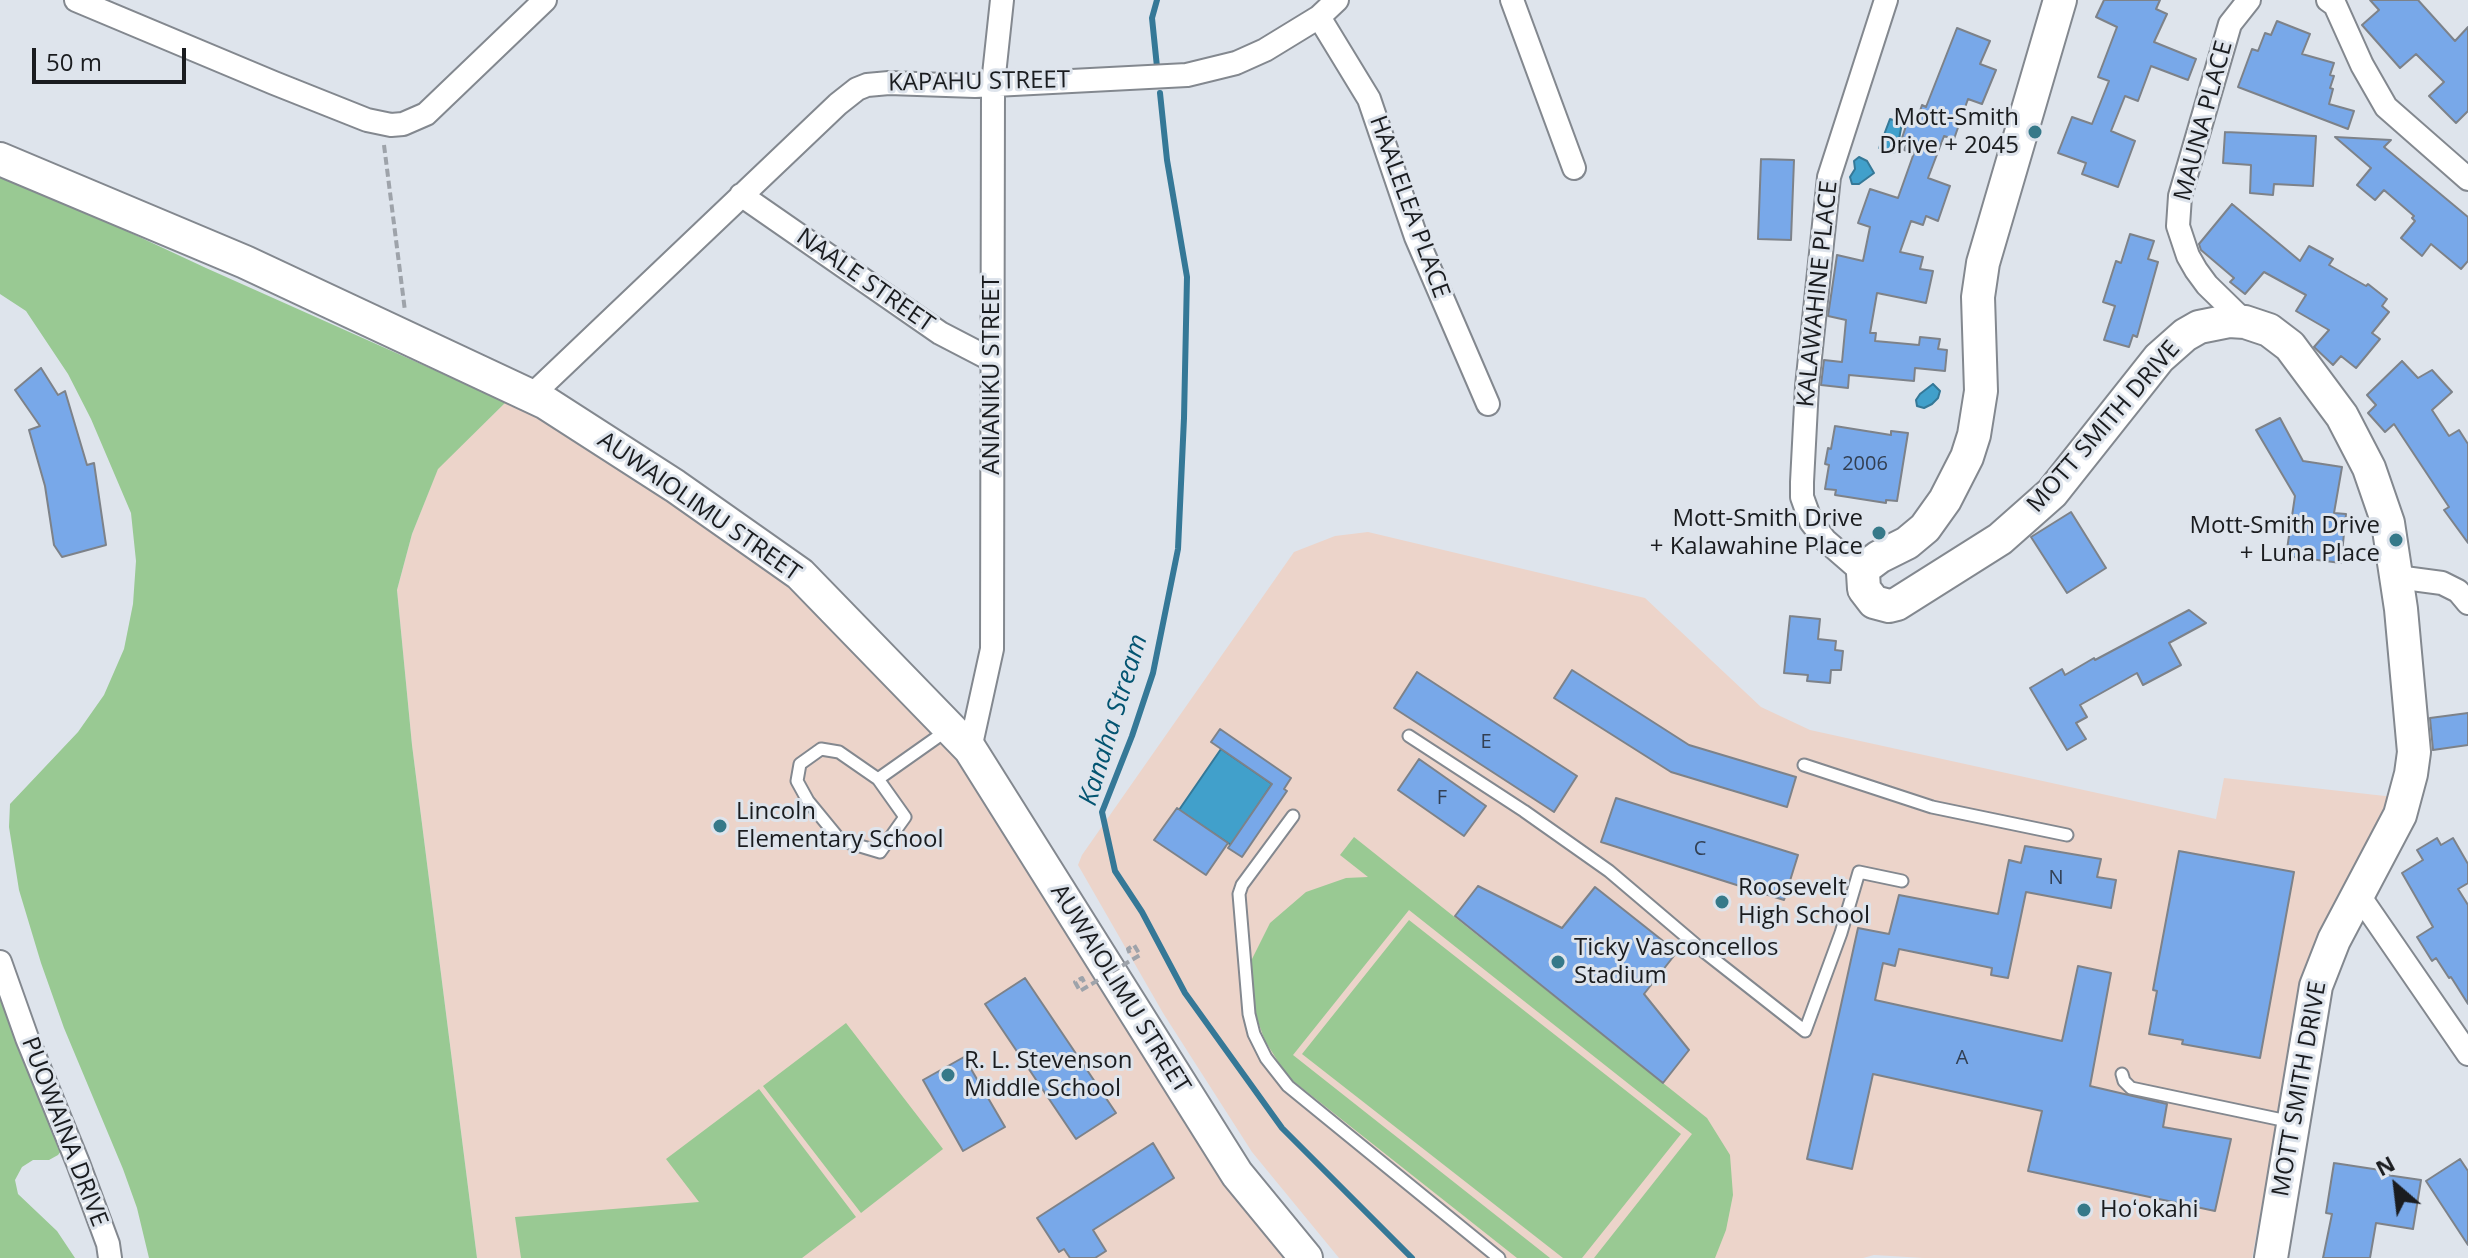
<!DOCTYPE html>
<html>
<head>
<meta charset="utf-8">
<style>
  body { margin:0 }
  #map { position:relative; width:2468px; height:1258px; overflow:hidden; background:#dee4ec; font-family:"Open Sans",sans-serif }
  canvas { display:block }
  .north { position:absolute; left:2356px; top:1146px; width:80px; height:80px; -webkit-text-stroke:6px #dee4ec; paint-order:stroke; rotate:332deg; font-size:22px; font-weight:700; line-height:32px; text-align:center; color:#1a1c1f }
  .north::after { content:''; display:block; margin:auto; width:28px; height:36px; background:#1a1c1f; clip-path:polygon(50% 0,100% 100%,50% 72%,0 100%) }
  .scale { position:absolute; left:32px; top:48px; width:154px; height:36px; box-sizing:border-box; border:4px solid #1a1c1f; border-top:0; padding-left:10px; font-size:24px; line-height:28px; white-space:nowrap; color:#1a1c1f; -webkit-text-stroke:6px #dee4ec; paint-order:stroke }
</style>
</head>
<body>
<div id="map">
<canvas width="2468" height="1258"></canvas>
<div class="north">N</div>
<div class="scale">50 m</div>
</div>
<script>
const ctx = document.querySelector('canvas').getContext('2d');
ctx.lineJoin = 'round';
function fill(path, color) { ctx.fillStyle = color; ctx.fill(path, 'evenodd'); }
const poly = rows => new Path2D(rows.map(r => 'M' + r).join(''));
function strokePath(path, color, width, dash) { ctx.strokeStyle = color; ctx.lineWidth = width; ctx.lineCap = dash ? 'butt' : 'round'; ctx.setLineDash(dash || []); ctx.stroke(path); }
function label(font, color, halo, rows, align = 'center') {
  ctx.font = font + ' "Open Sans",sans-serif'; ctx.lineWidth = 6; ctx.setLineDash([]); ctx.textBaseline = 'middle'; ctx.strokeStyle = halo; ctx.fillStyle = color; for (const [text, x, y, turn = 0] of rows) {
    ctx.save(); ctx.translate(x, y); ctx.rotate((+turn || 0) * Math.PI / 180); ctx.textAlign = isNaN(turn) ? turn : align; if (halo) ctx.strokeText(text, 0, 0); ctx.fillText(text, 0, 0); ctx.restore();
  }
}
const education = poly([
  [531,396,800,574,970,749,1298,1258,477,1258,412,745,397,590,412,534,438,468,506,402],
  [1368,532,1645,598,1761,707,1810,730,2216,819,2224,778,2394,797,2303,985,2252,1258,1924,1258,1874,1255,1863,1258,1339,1258,1252,1152,1163,1013,1078,865,1082,855,1294,552,1335,536]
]);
const green = poly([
  [0,172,206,268,506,402,438,469,412,534,397,590,412,745,477,1258,149,1258,137,1208,123,1169,64,1028,41,963,19,890,9,827,10,804,78,732,104,695,124,649,133,604,136,561,131,513,91,419,68,374,26,311,0,294],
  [1354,837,1707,1118,1730,1155,1733,1195,1726,1230,1715,1258,1594,1258,1692,1134,1409,910,1293,1055,1550,1258,1517,1258,1288,1077,1265,1041,1251,1002,1250,963,1270,923,1306,892,1346,878,1368,877,1340,855],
  [1409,920,1681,1134,1582,1258,1563,1258,1302,1054],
  [0,973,67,1143,58,1155,49,1160,33,1160,22,1167,15,1180,18,1194,57,1231,75,1258,0,1258],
  [846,1023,943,1149,861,1213,763,1086],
  [759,1089,856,1217,802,1258,521,1258,515,1217,699,1202,666,1159]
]);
const water = poly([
  [1890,119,1902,123,1897,150,1893,153,1879,148,1890,119],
  [1859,157,1867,161,1874,173,1859,184,1852,184,1850,177,1855,169,1854,161,1859,157],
  [1933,384,1940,391,1938,398,1932,404,1924,408,1917,406,1916,400,1920,394,1933,384],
  [1221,749,1272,784,1231,845,1179,810,1221,749]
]);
const stream = poly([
  [1157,0,1152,18,1157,67],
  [1160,93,1167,160,1187,277,1184,418,1178,549,1153,673,1132,736,1102,812,1115,871,1142,912,1185,993,1282,1128,1412,1258]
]);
const building = poly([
  [2104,0,2160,0,2156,9,2167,14,2154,42,2196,59,2188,80,2151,66,2138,101,2125,96,2111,131,2135,141,2118,187,2082,174,2086,163,2058,153,2072,117,2092,124,2109,81,2098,77,2117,27,2096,17,2104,0],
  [2370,0,2418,0,2455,41,2468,27,2468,111,2456,123,2429,96,2444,82,2416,54,2400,68,2362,25,2379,10,2370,0],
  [2277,21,2310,34,2302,54,2334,63,2330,75,2334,76,2330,88,2333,89,2329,104,2354,111,2348,129,2238,87,2252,49,2258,51,2265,33,2271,35,2277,21],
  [1957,28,1990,41,1980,64,1996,70,1982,104,1968,99,1954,139,1944,136,1928,178,1950,186,1938,221,1926,216,1923,225,1911,221,1900,252,1923,257,1920,269,1933,271,1926,303,1877,293,1870,333,1876,333,1875,341,1919,345,1920,337,1940,339,1938,349,1947,350,1945,371,1915,368,1914,381,1849,375,1848,388,1821,385,1824,360,1842,362,1846,320,1828,316,1837,255,1863,261,1870,227,1858,223,1870,189,1898,198,1914,153,1904,150,1907,143,1901,141,1908,120,1916,123,1922,105,1926,107,1957,28],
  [2225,132,2316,136,2313,186,2274,184,2273,195,2250,193,2251,165,2223,163,2225,132],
  [2335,137,2391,140,2384,147,2468,217,2468,261,2461,269,2431,244,2422,256,2401,238,2415,221,2412,218,2414,216,2384,190,2375,200,2357,185,2371,168,2335,137],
  [1761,159,1794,160,1791,240,1758,239,1761,159],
  [2232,204,2300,261,2309,246,2333,259,2329,265,2366,286,2368,284,2387,299,2382,306,2389,312,2372,333,2380,339,2356,368,2341,356,2333,365,2314,347,2329,330,2296,311,2306,295,2264,272,2245,294,2230,282,2234,278,2201,250,2199,244,2232,204],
  [2130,234,2154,241,2148,259,2158,262,2137,337,2133,335,2129,347,2104,340,2115,306,2103,302,2116,261,2121,263,2130,234],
  [2402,361,2418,378,2432,370,2452,392,2432,410,2449,436,2459,430,2468,444,2468,543,2444,510,2449,507,2394,424,2385,432,2368,413,2376,405,2367,395,2402,361],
  [41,368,58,395,65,391,87,465,94,463,106,545,62,557,54,545,45,486,29,430,40,426,15,390,41,368],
  [2280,418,2303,461,2342,467,2334,513,2346,514,2341,563,2286,556,2295,496,2256,430,2280,418],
  [1835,426,1891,435,1891,431,1908,433,1897,501,1886,500,1886,503,1835,495,1836,490,1825,489,1829,465,1825,464,1828,448,1831,449,1835,426],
  [2071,512,2106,568,2067,593,2031,537,2071,512],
  [2189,610,2206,623,2169,643,2181,665,2143,685,2137,673,2080,705,2087,717,2076,723,2086,739,2067,750,2030,688,2062,669,2065,675,2094,658,2095,660,2189,610],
  [1790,616,1820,619,1818,639,1836,641,1835,650,1843,651,1841,670,1831,670,1830,683,1807,681,1808,675,1784,673,1790,616],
  [1572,670,1689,745,1796,777,1787,807,1671,772,1554,698,1572,670],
  [1417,672,1577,776,1554,812,1394,708,1417,672],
  [2468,713,2468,745,2433,750,2430,718,2468,713],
  [1220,729,1291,778,1284,789,1287,791,1242,857,1228,848,1272,784,1211,742,1220,729],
  [1419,759,1486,806,1464,836,1398,790,1419,759],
  [1616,798,1798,855,1784,900,1601,842,1616,798],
  [1177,808,1228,843,1206,875,1154,840,1177,808],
  [2437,838,2441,845,2453,838,2468,864,2468,883,2458,889,2468,905,2468,1004,2451,977,2449,978,2436,958,2432,961,2417,937,2433,927,2402,873,2423,860,2417,850,2437,838],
  [2025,846,2101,859,2097,877,2116,880,2111,908,2026,892,2008,978,1991,975,1992,968,1899,949,1895,966,1883,963,1875,1000,2062,1041,2078,966,2111,973,2090,1086,2167,1104,2163,1127,2231,1139,2215,1211,2028,1171,2042,1111,1873,1074,1852,1169,1807,1159,1858,928,1889,934,1899,895,1998,914,2009,860,2021,863,2025,846],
  [2179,851,2294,872,2260,1058,2182,1044,2183,1040,2149,1034,2157,991,2153,990,2179,851],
  [1478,886,1562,928,1595,887,1677,952,1644,994,1689,1050,1663,1083,1455,916,1478,886],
  [1025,978,1116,1113,1076,1139,985,1004,1025,978],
  [964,1057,1005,1127,963,1151,923,1080,964,1057],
  [1153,1143,1174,1178,1093,1230,1106,1251,1095,1258,1070,1258,1064,1249,1059,1252,1037,1218,1153,1143],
  [2460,1159,2468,1171,2468,1245,2426,1181,2460,1159],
  [2334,1163,2380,1170,2380,1174,2421,1180,2413,1229,2376,1223,2370,1258,2323,1258,2332,1214,2326,1213,2334,1163]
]);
const path = poly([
  [384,145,405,311]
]);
const lane = poly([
  [1409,736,1524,811,1609,871,1702,950,1805,1031,1841,933,1859,872,1902,881],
  [821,749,839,752,878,779,905,817,880,852,840,840,808,801,797,781,800,764,821,749],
  [1804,765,1932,807,2067,835],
  [878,779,946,731],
  [1293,816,1242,885,1239,894,1249,1014,1254,1034,1266,1058,1288,1086,1499,1258],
  [2122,1074,2124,1081,2131,1088,2292,1122]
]);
const street = poly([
  [76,0,274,83,367,120,391,125,403,124,426,114,545,0],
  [1512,0,1574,168],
  [2328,0,2335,5,2362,65,2386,107,2468,179],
  [1319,17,1369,99,1416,237,1488,404],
  [741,195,940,333,992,360],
  [2245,322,2207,285,2196,270,2188,256,2178,226,2180,196,2230,24,2249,0],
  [531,396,838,104,857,89,867,85,889,83,975,86,1187,75,1236,63,1265,50,1319,17,1337,0],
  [1863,573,1825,540,1811,522,1802,497,1802,482,1807,386,1829,177,1886,0],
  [2397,577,2442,583,2458,591,2468,603],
  [970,749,992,649,993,84,1002,0],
  [2358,894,2468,1054],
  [0,962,27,1038,78,1163,108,1244,110,1258]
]);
const secondary = poly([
  [2060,0,1983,263,1978,297,1981,391,1974,435,1967,457,1945,500,1925,528,1907,543,1879,557,1867,566,1863,573,1864,589,1874,602,1889,606,1897,604,2000,539,2052,493,2159,358,2185,335,2199,327,2229,321,2245,322,2269,330,2290,346,2342,416,2369,468,2388,523,2401,609,2414,752,2411,774,2400,815,2334,940,2316,986,2271,1258],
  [0,159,245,262,546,403,675,486,800,574,970,749,1237,1174,1306,1258]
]);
const pathBridge = poly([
  [1084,982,1082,978,1075,982,1080,991,1140,955,1134,945,1128,949,1130,954]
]);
const markers = [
  [2035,132,8,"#367989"],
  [1879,533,8,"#367989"],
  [2396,540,8,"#367989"],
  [720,826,8,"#367989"],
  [1722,902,8,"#367989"],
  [1558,962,8,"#367989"],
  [948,1075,8,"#367989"],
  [2084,1210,8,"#367989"]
];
const numberNames = [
  ["2006",1865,464],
  ["E",1486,742],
  ["F",1442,798],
  ["C",1700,849],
  ["N",2056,878],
  ["A",1962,1058]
];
const streetNames = [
  ["KAPAHU STREET",979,82,-1],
  ["MAUNA PLACE",2204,121,-75],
  ["HAALELEA PLACE",1409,207,70],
  ["NAALE STREET",865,281,35],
  ["KALAWAHINE PLACE",1818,294,-84],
  ["ANIANIKU STREET",992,375,-90],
  ["MOTT SMITH DRIVE",2104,427,-49],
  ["AUWAIOLIMU STREET",699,507,35],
  ["AUWAIOLIMU STREET",1120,989,58],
  ["MOTT SMITH DRIVE",2300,1089,-80],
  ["PUOWAINA DRIVE",64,1132,69]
];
const poiNames = [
  ["Mott-Smith",2019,118,"right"],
  ["Drive + 2045",2019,146,"right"],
  ["Mott-Smith Drive",1863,519,"right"],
  ["+ Kalawahine Place",1863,547,"right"],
  ["Mott-Smith Drive",2380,526,"right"],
  ["+ Luna Place",2380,554,"right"],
  ["Lincoln",736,812],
  ["Elementary School",736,840],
  ["Roosevelt",1738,888],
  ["High School",1738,916],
  ["Ticky Vasconcellos",1574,948],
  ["Stadium",1574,976],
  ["R. L. Stevenson",964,1061],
  ["Middle School",964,1089],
  ["Hoʻokahi",2100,1210]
];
const waterNames = [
  ["Kanaha Stream",1114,720,-73]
];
fill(education, '#ecd4ca');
fill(green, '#99c993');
fill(water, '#41a0cb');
strokePath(water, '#357897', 2);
strokePath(stream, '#357897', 6);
fill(building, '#78a8e9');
strokePath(building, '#7d8289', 2);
strokePath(lane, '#83888f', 15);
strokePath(street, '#83888f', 26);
strokePath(secondary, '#83888f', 36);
strokePath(path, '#9ea3aa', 4, [8, 4]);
strokePath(lane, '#fff', 11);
strokePath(street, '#fff', 22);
strokePath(secondary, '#fff', 32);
strokePath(pathBridge, '#9ea3aa', 4, [8, 4]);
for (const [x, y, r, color] of markers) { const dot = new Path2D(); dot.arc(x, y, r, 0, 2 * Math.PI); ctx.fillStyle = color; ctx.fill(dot); strokePath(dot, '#dee4ec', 3); }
label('20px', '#323f52', null, numberNames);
label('24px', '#1a1c1f', '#dee4ec', streetNames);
label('24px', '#1a1c1f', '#dee4ec', poiNames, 'left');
label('italic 26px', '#035471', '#dee4ec', waterNames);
</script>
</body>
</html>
